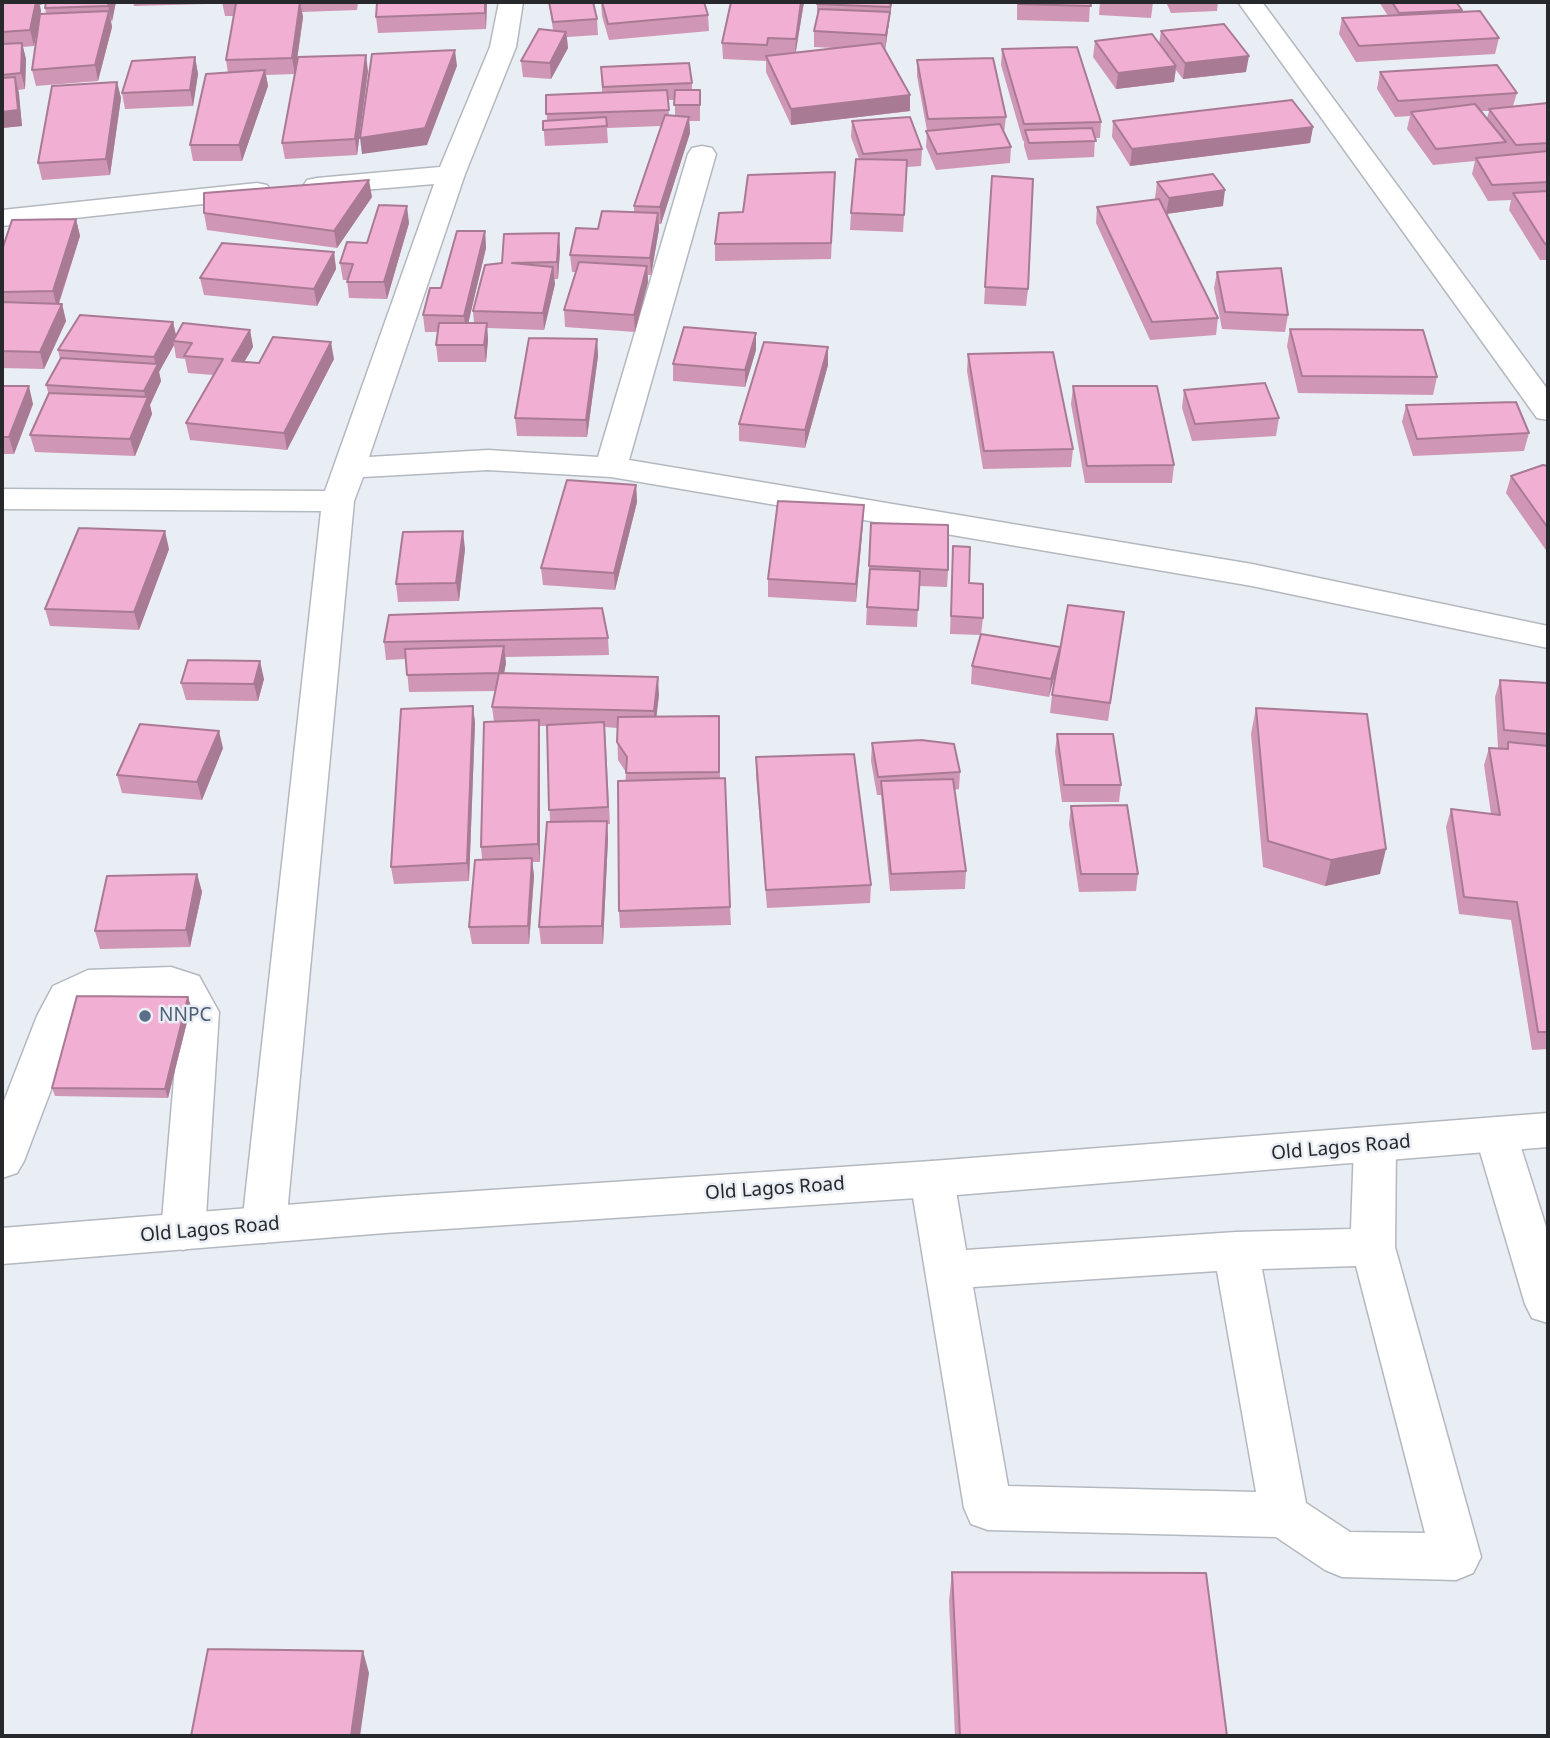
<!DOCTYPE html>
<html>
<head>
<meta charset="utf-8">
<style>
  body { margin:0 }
  #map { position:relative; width:1550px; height:1738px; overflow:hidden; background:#e9edf4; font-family:"Noto Sans",sans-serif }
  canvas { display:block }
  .frame { position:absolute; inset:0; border:4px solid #27282b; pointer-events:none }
</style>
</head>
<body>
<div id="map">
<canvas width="1550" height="1738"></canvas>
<div class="frame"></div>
</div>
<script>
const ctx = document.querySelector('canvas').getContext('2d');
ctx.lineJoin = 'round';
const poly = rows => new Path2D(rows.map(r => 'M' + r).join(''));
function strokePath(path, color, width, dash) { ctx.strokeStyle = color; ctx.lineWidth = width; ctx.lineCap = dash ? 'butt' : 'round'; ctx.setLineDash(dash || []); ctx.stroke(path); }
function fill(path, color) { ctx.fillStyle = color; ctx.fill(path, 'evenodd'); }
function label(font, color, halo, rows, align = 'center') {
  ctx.font = font + ' "Noto Sans",sans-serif'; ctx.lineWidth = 5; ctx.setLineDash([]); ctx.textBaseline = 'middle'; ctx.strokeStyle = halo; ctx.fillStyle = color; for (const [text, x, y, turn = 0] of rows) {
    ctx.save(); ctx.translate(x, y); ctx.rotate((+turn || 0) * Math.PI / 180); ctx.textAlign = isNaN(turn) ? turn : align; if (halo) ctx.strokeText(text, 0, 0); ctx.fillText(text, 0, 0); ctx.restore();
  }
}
const minor = poly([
  [499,2,523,2,516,47,465,174,369,457,488,450,598,457,688,154,692,148,702,146,712,148,716,154,629,460,1252,564,1548,626,1548,648,1252,586,611,477,488,470,363,477,354,501,286,1225,280,1238,264,1243,248,1238,242,1225,321,511,2,509,2,489,325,491,434,184,317,194,307,192,303,186,307,180,317,178,440,167,490,47,499,2],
  [1238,2,1262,2,1548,390,1548,420,1537,418,1238,2],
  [257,183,267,185,271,191,267,197,2,226,2,210,257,183],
  [171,967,199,976,219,1012,205,1232,199,1245,183,1250,167,1245,161,1232,178,1032,179,1012,171,998,95,1000,82,1008,24,1161,17,1173,2,1178,2,1106,37,1016,53,986,88,970,171,967],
  [1496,1118,1511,1123,1517,1135,1548,1233,1548,1323,1532,1318,1525,1304,1475,1135,1481,1123,1496,1118],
  [1375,1128,1390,1133,1396,1145,1395,1247,1481,1557,1473,1573,1456,1580,1342,1577,1325,1570,1276,1537,988,1530,971,1524,964,1508,910,1179,917,1167,932,1161,947,1167,954,1179,966,1250,1236,1232,1351,1229,1354,1145,1360,1133,1375,1128],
  [1356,1266,1425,1533,1350,1532,1306,1503,1262,1269,1356,1266],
  [1217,1271,1256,1492,1008,1486,973,1287,1217,1271]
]);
const major = poly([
  [1548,1113,1548,1147,932,1197,385,1233,2,1264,2,1228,385,1197,932,1161,1548,1113]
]);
const wall = poly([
  [2,2,43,2,42,5,40,5,41,11,40,14,46,14,45,8,46,2,116,2,111,22,112,27,98,81,36,86,32,70,40,17,34,46,23,47,26,59,25,89,18,90,22,126,2,128],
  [133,2,206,2,206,4,134,6],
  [222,2,358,2,357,10,302,12,303,17,295,74,266,75,268,86,242,161,193,161,190,145,228,73,226,60,234,16,225,16],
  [487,2,486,29,378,33,376,17],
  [549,2,597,19,598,35,567,37,568,48,551,79,523,77,521,61,553,30],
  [601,2,708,15,709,31,609,40,602,16],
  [731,2,804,2,796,52,834,48,814,47,814,31,817,20,817,2,892,2,885,50,910,95,910,111,791,125,766,72,766,61,723,59,722,43],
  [1017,2,1090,2,1089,22,1017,20],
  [1100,2,1153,2,1151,18,1099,15],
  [1166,2,1218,2,1217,11,1171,13],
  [1379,2,1456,2,1462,10,1461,12,1499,38,1495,54,1356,62,1339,34,1342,18,1388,16],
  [1161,31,1246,72,1183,79,1176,70,1174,82,1116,89,1093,57,1095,41,1159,44],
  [1002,49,1101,122,1100,138,1095,138,1094,157,1028,160,1024,146,1024,141,1023,141,1001,65],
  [195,57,198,74,193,106,125,109,122,93],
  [917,60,1006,117,1004,133,1011,147,1010,163,936,170,926,147,927,131,917,76],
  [601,67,692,83,692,90,700,90,700,121,689,121,690,133,661,224,659,224,659,229,651,275,648,275,648,282,635,332,565,327,564,310,576,272,572,272,570,255,598,229,634,212,634,206,661,126,607,128,608,143,545,146,543,121,547,121,546,95,602,92],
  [668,100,675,100,675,116,669,115],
  [368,71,357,155,285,159,282,143],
  [1380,72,1517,93,1513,106,1548,103,1548,260,1540,260,1509,210,1511,200,1488,201,1472,174,1475,161,1433,165,1407,129,1410,116,1395,117,1377,89],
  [1481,111,1489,111,1487,118],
  [117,82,121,98,110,175,42,180,38,163],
  [852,121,922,149,921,166,907,167,903,232,850,230,851,213,859,159,851,137],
  [1113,121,1313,127,1310,143,1130,166,1112,137],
  [835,172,831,259,715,261,715,244],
  [992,176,1028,289,1026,306,984,304],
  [1157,182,1223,206,1166,214,1218,318,1216,335,1150,340,1096,223,1097,207,1156,200,1155,198],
  [372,197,337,248,207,230,204,213],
  [76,219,80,236,59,304,62,304,66,321,44,369,2,368,2,250],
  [409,223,387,299,349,298,347,280,343,280,340,263,367,243],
  [485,231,486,248,468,323,474,323,473,311,502,263,560,250,558,279,554,279,555,284,544,330,487,328,488,340,486,362,438,362,436,345,438,332,425,332,423,315,441,288],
  [334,252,336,269,317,306,204,295,200,278],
  [1217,272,1288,315,1285,332,1222,329,1214,288],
  [173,322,176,335,250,330,253,347,244,362,259,363,334,359,287,450,190,440,186,423,213,375,188,373,185,359,176,358,174,345,159,372,161,381,150,405,152,414,135,456,35,452,30,435,49,395,46,385,60,359,58,350],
  [1290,329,1437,377,1433,395,1298,393,1287,346],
  [756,333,756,350,745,387,673,381,673,364],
  [597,339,598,356,587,437,517,436,515,418],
  [828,347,828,365,805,448,739,441,739,424],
  [968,354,1073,449,1071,467,983,469,967,371],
  [2,386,33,404,14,454,2,454],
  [1073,387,1174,465,1172,483,1085,483,1071,404],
  [1184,390,1279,418,1276,436,1192,441,1182,408],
  [1406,405,1529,433,1524,451,1413,456,1402,422],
  [1548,466,1548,553,1506,493,1511,476],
  [636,485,637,502,615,590,543,585,541,568],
  [863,523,856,602,768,597,768,579],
  [953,546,983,618,981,634,1060,647,1049,697,971,684,972,666,981,635,950,634],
  [169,549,139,630,50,626,45,609],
  [465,549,459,601,398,602,396,584],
  [869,566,948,570,947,587,919,586,917,627,866,625],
  [1124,612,1108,721,1050,713,1052,695],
  [608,638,609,655,505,657,506,663,504,673,659,695,656,716,719,716,720,778,730,907,731,925,620,928,619,911,626,772,618,760,617,728,605,727,610,824,607,824,608,839,603,944,541,944,539,927,550,822,547,726,539,726,540,737,540,862,532,862,534,876,529,944,472,944,469,927,482,859,481,847,494,722,492,707,495,691,409,692,406,659,386,660,384,642],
  [264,679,258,701,186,700,181,683],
  [1500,680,1548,683,1548,1049,1532,1050,1511,920,1459,914,1446,827,1451,809,1491,814,1484,765,1489,748,1498,748,1495,697],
  [473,706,475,723,469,881,394,884,391,867],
  [1256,708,1380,874,1325,886,1263,867,1251,734],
  [1057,734,1121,785,1119,802,1062,802,1055,752],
  [872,743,960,772,959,789,954,790,966,871,965,889,890,891,881,795,877,795,871,761],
  [223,748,202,800,122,793,117,775],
  [756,757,871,885,870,903,767,908,756,775],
  [1071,806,1138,874,1136,891,1079,892,1069,824],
  [197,874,202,892,190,947,100,949,95,931],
  [191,1006,168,1098,55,1096,52,1088],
  [952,1572,1227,1736,955,1736,949,1601]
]);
const shadedWall = poly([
  [36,2,39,2,41,11,34,46,30,30],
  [109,2,116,2,112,22,108,6],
  [300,2,303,17,295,74,292,58],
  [485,2,487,2,486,29,485,13],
  [801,2,804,2,795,55,796,39],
  [891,2,892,2,885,51,886,35],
  [109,11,112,27,98,81,95,65],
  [566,32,568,48,551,79,550,63],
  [22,43,26,59,25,89,21,73],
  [455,50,457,66,427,145,362,154,360,138],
  [366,55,368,71,357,155,355,139],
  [1249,56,1246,72,1183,79,1185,63],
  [195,57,198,74,193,106,190,90],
  [1176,66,1174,82,1116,89,1118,73],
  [265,70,268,86,242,161,239,145],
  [15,77,19,93,22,126,2,128,2,112],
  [117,82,121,98,110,175,106,159],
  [910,95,910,111,791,125,791,109],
  [689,117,690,133,661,224,660,207],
  [1313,127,1310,143,1130,166,1132,149],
  [369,180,372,197,337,248,334,231],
  [1225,190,1223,206,1166,214,1169,198],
  [407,206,409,223,387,299,384,282],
  [658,213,659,229,651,275,650,258],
  [76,219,80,236,57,308,53,291],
  [485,231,486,248,466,333,464,316],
  [559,233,560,250,558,279,557,262],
  [334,252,336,269,317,306,314,289],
  [647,266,648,282,635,332,634,315],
  [553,267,555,284,544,330,543,313],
  [62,304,66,321,44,369,40,352],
  [173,322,177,340,173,341,174,345,159,372,161,381,150,405,152,414,135,456,130,439,146,401,144,391,156,367,154,357],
  [487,323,488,340,486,362,484,345],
  [250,330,253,347,235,378,232,361],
  [756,333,756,350,745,387,745,370],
  [597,339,598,356,587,437,586,420],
  [331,342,334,359,287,450,284,433],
  [828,347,828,365,805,448,805,430],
  [29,386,33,404,14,454,9,437],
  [636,485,637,502,615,590,614,573],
  [864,505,863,523,856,602,856,584],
  [165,531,169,549,139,630,134,612],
  [463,531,465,549,459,601,456,583],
  [504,646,506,663,501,691,499,673],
  [1060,647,1058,664,1049,697,1051,679],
  [260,661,264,679,258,701,254,684],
  [658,677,659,695,655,729,654,711],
  [473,706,475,723,469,881,467,863],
  [539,720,540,737,540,862,538,844],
  [219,731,223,748,202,800,197,782],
  [607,821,608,839,603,944,602,926],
  [1386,849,1380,874,1325,886,1331,860],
  [532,858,534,876,529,944,528,926],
  [197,874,202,892,190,947,186,930],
  [188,997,191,1006,168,1098,165,1089],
  [363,1651,369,1673,360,1736,351,1736]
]);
const building = poly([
  [2,2,36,2,30,30,2,32,2,2],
  [46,2,109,2,108,6,45,8,46,2],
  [300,2,292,58,226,60,236,3,300,2],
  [377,2,485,2,485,13,376,17,377,2],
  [549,2,593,2,597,19,553,22,549,2],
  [602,2,704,2,708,15,608,24,602,2],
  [731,2,801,2,796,39,768,38,767,45,722,43,731,2],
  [817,2,891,2,890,7,817,4,817,2],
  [1019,2,1090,2,1091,6,1019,4,1019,2],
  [1392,2,1456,2,1462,10,1399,13,1392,2],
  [819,9,890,12,886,35,814,31,819,9],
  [109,11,95,65,32,70,40,14,109,11],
  [1480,11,1499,38,1359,46,1342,18,1480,11],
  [1224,24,1249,56,1185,63,1161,31,1224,24],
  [539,29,566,32,550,63,521,61,539,29],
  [1152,34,1176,66,1118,73,1095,41,1152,34],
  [22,43,21,73,2,75,2,44,22,43],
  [881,43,910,95,791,109,766,56,881,43],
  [1077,47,1101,122,1024,124,1002,49,1077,47],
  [455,50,425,128,360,138,372,54,455,50],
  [366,55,355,139,282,143,298,57,366,55],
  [195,57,190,90,122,93,132,61,195,57],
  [993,58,1006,117,928,119,917,60,993,58],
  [689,63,692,83,603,87,601,67,689,63],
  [1497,65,1517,93,1398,101,1380,72,1497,65],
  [265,70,239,145,190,145,206,74,265,70],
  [15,77,18,110,2,112,2,78,15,77],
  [117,82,106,159,38,163,52,86,117,82],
  [667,90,669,110,546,114,546,95,667,90],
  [675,90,700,90,700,105,674,105,675,90],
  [1292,100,1313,127,1132,149,1113,121,1292,100],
  [1548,103,1548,143,1516,145,1489,109,1548,103],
  [1475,104,1506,142,1436,149,1411,112,1475,104],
  [665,115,689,117,660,207,634,206,665,115],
  [606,117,607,126,543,130,543,121,606,117],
  [910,117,922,149,863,154,852,121,910,117],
  [1000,124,1011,147,937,154,926,131,1000,124],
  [1092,128,1096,141,1029,143,1025,130,1092,128],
  [1548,151,1548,182,1492,185,1476,158,1548,151],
  [856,159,907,160,904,215,851,213,856,159],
  [835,172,831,243,715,244,719,213,743,212,748,175,835,172],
  [1213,174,1225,190,1169,198,1157,182,1213,174],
  [992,176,1033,179,1028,289,985,287,992,176],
  [369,180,334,231,204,213,204,193,369,180],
  [1548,191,1548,243,1545,244,1513,193,1548,191],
  [1159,199,1218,318,1152,322,1097,207,1159,199],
  [379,205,407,206,384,282,347,282,353,264,340,263,347,242,367,243,379,205],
  [602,211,658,213,650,258,570,255,576,228,598,229,602,211],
  [76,219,53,291,2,292,2,250,12,220,76,219],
  [457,231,485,231,464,316,423,315,430,288,441,288,457,231],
  [559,233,557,262,512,263,553,267,543,313,473,311,485,265,502,263,504,234,559,233],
  [222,243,334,252,314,289,200,278,222,243],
  [579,262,647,266,634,315,564,310,579,262],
  [1281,268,1288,315,1225,312,1217,272,1281,268],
  [2,302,62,304,40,352,2,351,2,302],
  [80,315,173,322,154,357,58,350,80,315],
  [183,323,250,330,232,361,259,363,273,337,331,342,284,433,186,423,223,359,184,356,192,343,173,341,183,323],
  [439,323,487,323,484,345,436,345,439,323],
  [684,327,756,333,745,370,673,364,684,327],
  [1290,329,1423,330,1437,377,1302,376,1290,329],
  [529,338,597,339,586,420,515,418,529,338],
  [764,342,828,347,805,430,739,424,764,342],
  [1053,352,1073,449,984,451,968,354,1053,352],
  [61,358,158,364,144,391,46,385,61,358],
  [1265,383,1279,418,1195,424,1184,390,1265,383],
  [2,386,29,386,9,437,2,437,2,386],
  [1073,386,1157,386,1174,465,1087,466,1073,386],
  [49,393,148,397,130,439,30,435,49,393],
  [1516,402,1529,433,1417,439,1406,405,1516,402],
  [1543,465,1548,466,1548,528,1511,476,1543,465],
  [567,480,636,485,614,573,541,568,567,480],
  [778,501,864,505,856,584,768,579,778,501],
  [871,523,948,525,948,570,869,566,871,523],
  [79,528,165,531,134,612,45,609,79,528],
  [463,531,456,583,396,584,403,532,463,531],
  [953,546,970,547,969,583,983,584,983,618,951,616,953,546],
  [870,569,920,571,918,610,867,607,870,569],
  [1068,605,1124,612,1110,703,1052,695,1068,605],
  [602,608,608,638,384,642,389,615,602,608],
  [981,634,1060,647,1051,679,972,666,981,634],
  [504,646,499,673,407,675,405,649,504,646],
  [188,660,260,661,254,684,181,683,188,660],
  [499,673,658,677,654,711,492,707,499,673],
  [1500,680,1548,683,1548,734,1504,730,1500,680],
  [473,706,467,863,391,867,401,709,473,706],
  [1256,708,1367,714,1386,849,1331,860,1268,841,1256,708],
  [719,716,719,772,626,773,627,757,617,742,618,717,719,716],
  [539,720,538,844,481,847,484,722,539,720],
  [604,722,608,807,549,810,547,725,604,722],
  [140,724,219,731,197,782,117,775,140,724],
  [1057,734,1113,734,1121,785,1064,785,1057,734],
  [921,740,954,744,960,772,878,777,872,743,921,740],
  [1508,742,1548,746,1548,1032,1538,1032,1517,902,1464,897,1451,809,1500,815,1489,748,1508,749,1508,742],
  [854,754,871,885,766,890,756,757,854,754],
  [725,778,730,907,619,911,618,781,725,778],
  [953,779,966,871,891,874,881,781,953,779],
  [1127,805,1138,874,1081,874,1071,806,1127,805],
  [607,821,602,926,539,927,547,822,607,821],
  [532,858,528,926,469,927,475,860,532,858],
  [197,874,186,930,95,931,107,876,197,874],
  [77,996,188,997,165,1089,52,1088,77,996],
  [952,1572,1206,1573,1227,1736,960,1736,952,1572],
  [208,1649,363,1651,351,1736,191,1736,208,1649]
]);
const markers = [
  [145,1016,7,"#5c6f8a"]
];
const serviceNames = [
  ["NNPC",159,1016]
];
const streetNames = [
  ["Old Lagos Road",1341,1148,-5],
  ["Old Lagos Road",775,1189,-4],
  ["Old Lagos Road",210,1230,-5]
];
strokePath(minor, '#b4b8bf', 3);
strokePath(major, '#b4b8bf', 3);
fill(minor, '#fff');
fill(major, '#fff');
fill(wall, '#cf96b6');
fill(shadedWall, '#a97a94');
fill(building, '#f1afd4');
strokePath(building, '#a97a94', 2);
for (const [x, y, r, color] of markers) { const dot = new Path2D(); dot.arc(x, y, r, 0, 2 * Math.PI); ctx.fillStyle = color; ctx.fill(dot); strokePath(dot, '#e9edf4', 2.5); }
label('19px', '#4e5e75', '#e9edf4', serviceNames, 'left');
label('19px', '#27282b', '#e9edf4', streetNames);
</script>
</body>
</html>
